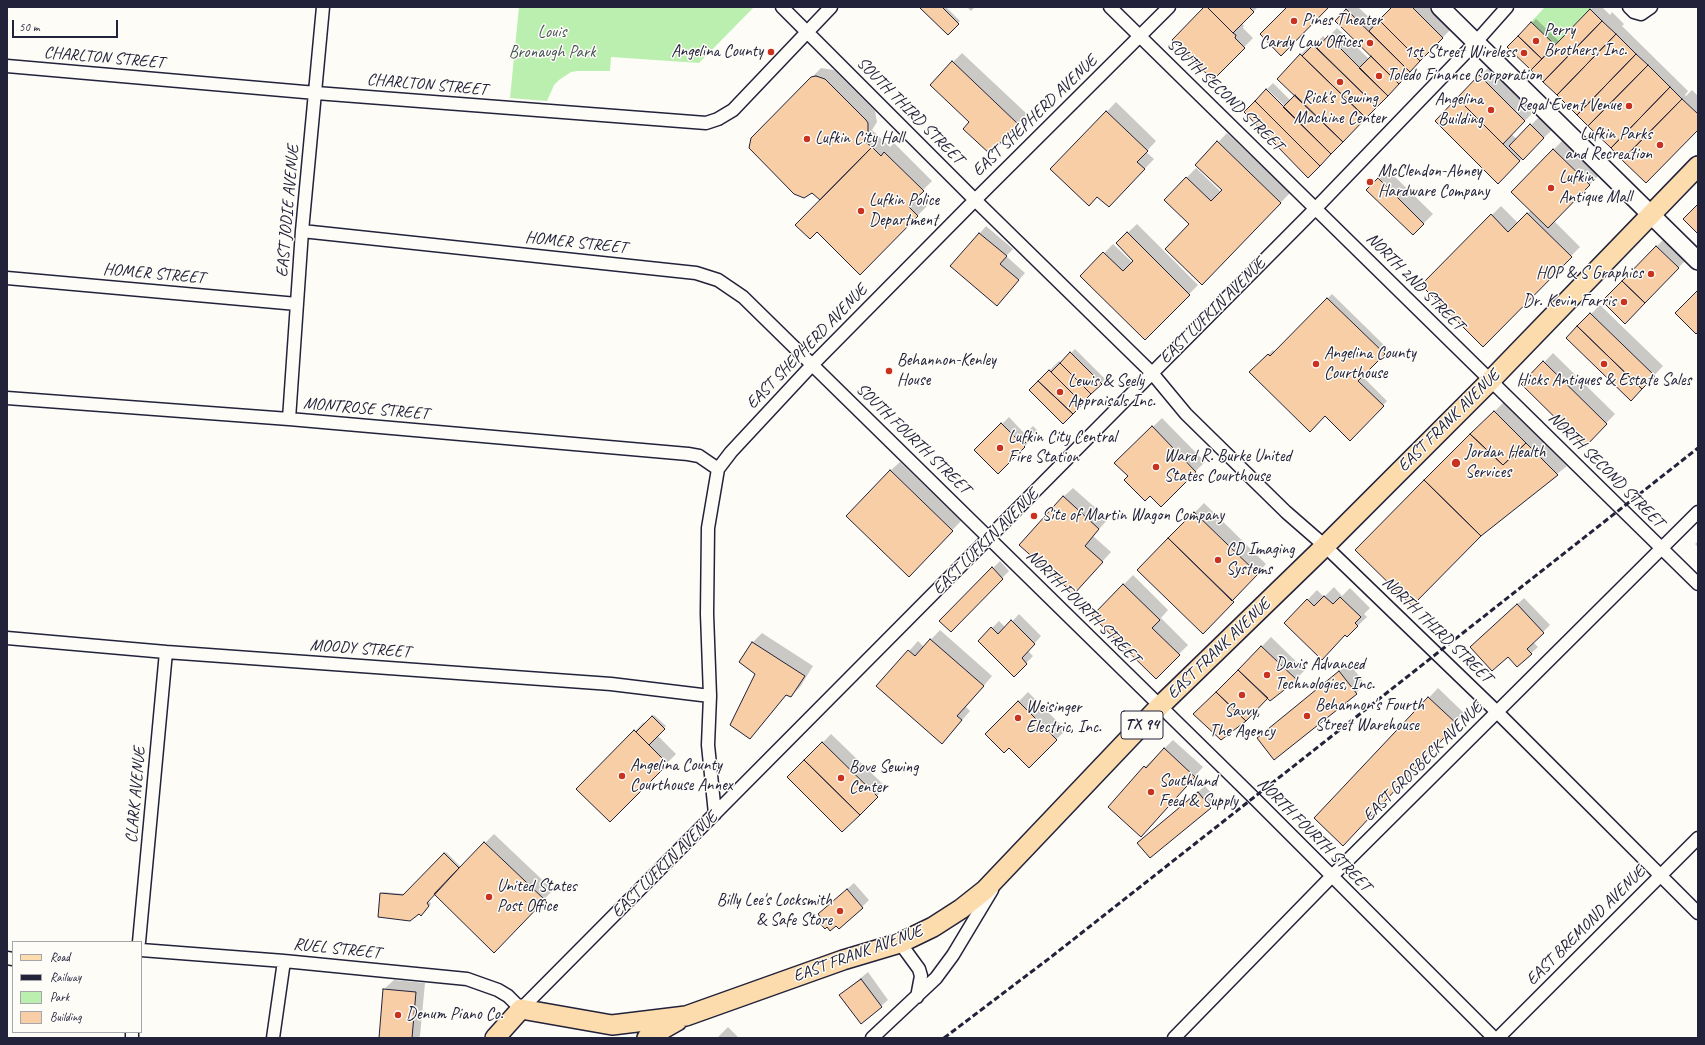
<!DOCTYPE html>
<html>
<head>
<meta charset="utf-8">
<style>
  body { margin:0 }
  #map { position:relative; width:1705px; height:1045px; overflow:hidden; background:#fdfcf7; font-family:Caveat,sans-serif }
  canvas { display:block }
  .frame { position:absolute; inset:0; border:8px solid #22223b; pointer-events:none }
  .legend { position:absolute; left:12px; top:941px; width:130px; height:92px; box-sizing:border-box; background:#fdfcf7; border:1px solid #a5a5ac; margin:0; padding:5px 7px; list-style:none; font-size:12px; color:#22223b }
  .legend li { display:flex; align-items:center; gap:8px; height:20px }
  .legend b { width:20px; border:1px solid #a5a5ac }
  .scale { position:absolute; left:12px; top:20px; width:106px; height:18px; box-sizing:border-box; border:2px solid #22223b; border-top:0; padding-left:5px; font-size:12px; line-height:14px; white-space:nowrap; color:#22223b; -webkit-text-stroke:3px #fdfcf7; paint-order:stroke }
</style>
</head>
<body>
<div id="map">
<canvas width="1705" height="1045"></canvas>
<div class="frame"></div>
<ul class="legend">
<li><b style="height:5px;background:#fcdcac"></b>Road</li>
<li><b style="height:5px;background:#22223b"></b>Railway</li>
<li><b style="height:11px;background:#bbefaf"></b>Park</li>
<li><b style="height:11px;background:#f7cea6"></b>Building</li>
</ul>
<div class="scale">50 m</div>
</div>
<script>
const ctx = document.querySelector('canvas').getContext('2d');
ctx.lineJoin = 'round';
function fill(path, color) { ctx.fillStyle = color; ctx.fill(path, 'evenodd'); }
const poly = rows => new Path2D(rows.map(r => 'M' + r).join(''));
function strokePath(path, color, width, dash) { ctx.strokeStyle = color; ctx.lineWidth = width; ctx.lineCap = dash ? 'butt' : 'round'; ctx.setLineDash(dash || []); ctx.stroke(path); }
function label(font, color, halo, rows, align = 'center') {
  ctx.font = font + ' Caveat,sans-serif'; ctx.lineWidth = 3; ctx.setLineDash([]); ctx.textBaseline = 'middle'; ctx.strokeStyle = halo; ctx.fillStyle = color; for (const [text, x, y, turn = 0] of rows) {
    ctx.save(); ctx.translate(x, y); ctx.rotate((+turn || 0) * Math.PI / 180); ctx.textAlign = isNaN(turn) ? turn : align; if (halo) ctx.strokeText(text, 0, 0); ctx.fillText(text, 0, 0); ctx.restore();
  }
}
const green = poly([
  [519,7,754,7,699,63,611,57,610,71,578,71,571,72,559,80,554,85,547,101,510,98],
  [1545,7,1588,7,1590,9,1555,45,1531,22]
]);
const shadow = poly([
  [920,7,946,7,960,21,948,34],
  [967,7,975,7,971,11],
  [1205,7,1258,7,1242,23,1244,26,1243,28,1253,38,1213,79],
  [1349,7,1358,7,1376,24,1393,7,1430,7,1451,29,1308,176,1285,106,1267,89,1273,83,1291,101,1296,96,1300,55,1309,46,1311,48,1323,36,1326,39,1337,28,1369,59,1372,56,1336,21],
  [1593,7,1602,7,1610,15,1612,12,1624,24,1622,26,1688,91,1685,95,1686,96,1692,90,1698,96,1698,129,1509,47,1536,19,1560,42],
  [962,53,1027,114,999,143,971,122,953,62],
  [1489,67,1534,112,1511,134,1517,139,1540,116,1553,129,1498,182,1436,121],
  [821,68,834,70,875,111,877,122,872,130,890,147,894,143,932,181,917,196,927,206,860,274,821,200,752,138],
  [1116,102,1156,141,1146,152,1154,159,1118,197,1097,195,1052,169],
  [1227,133,1290,193,1211,274,1190,224,1165,200,1196,168,1221,192,1223,190,1197,164],
  [1563,140,1599,175,1554,221,1580,247,1483,345,1422,285,1501,206,1518,223,1531,210,1512,192],
  [1388,170,1433,214,1413,234,1368,190],
  [1137,224,1198,285,1145,339,1082,276,1113,244,1133,263,1135,261,1117,243],
  [986,226,1013,249,1006,256,1025,273,997,305,952,266],
  [1663,240,1685,261,1625,322,1604,301],
  [1332,294,1388,349,1362,376,1387,401,1350,439,1325,415,1250,372,1273,350,1275,352],
  [1600,305,1663,366,1631,400,1567,338],
  [1075,349,1105,379,1063,423,1030,390,1059,361,1061,363],
  [1553,353,1615,414,1585,445,1523,384],
  [1504,402,1567,466,1481,535,1356,550],
  [1009,417,1025,434,1033,426,1037,430,1029,438,1031,440,998,473,976,450],
  [1162,418,1205,462,1161,505,1130,476,1125,454],
  [900,462,961,521,918,566,890,471],
  [1073,488,1108,519,1093,536,1111,552,1074,593,1063,497],
  [1204,503,1266,564,1212,624,1139,570],
  [1698,541,1698,547,1695,544],
  [1000,561,1009,571,951,630,941,621],
  [1133,575,1168,610,1161,618,1188,645,1156,677,1094,615],
  [1334,587,1342,596,1350,588,1370,608,1364,614,1367,617,1347,636,1345,634,1285,623,1317,590,1324,597],
  [1524,598,1550,625,1533,642,1538,647,1517,666,1508,655,1478,641],
  [1019,614,1041,636,1028,651,1033,656,1014,676,979,641,999,621,1006,628],
  [940,630,992,676,966,707,970,711,951,733,878,686,918,641,924,647],
  [762,633,813,666,800,687,791,696,787,694,750,737,757,674,740,662,753,642],
  [1271,637,1305,670,1296,679,1268,697,1220,689],
  [1349,663,1365,684,1356,693,1258,738],
  [1438,688,1465,714,1352,835,1316,818],
  [1028,692,1066,730,1029,766,1009,746,987,734],
  [654,715,666,726,657,735,676,754,610,821,578,789,644,722,645,724],
  [831,734,886,787,842,831,789,777],
  [1173,740,1203,767,1150,827,1145,767],
  [1205,786,1217,800,1210,807,1146,836],
  [494,834,553,890,503,942,434,893,428,900,431,904,422,913,381,894,383,892,406,894,446,852,461,867],
  [854,883,869,900,862,907,836,924,822,918,819,914],
  [868,972,888,1000,861,1023,840,995],
  [394,980,425,983,420,1036,418,1038,380,1038,384,989],
  [728,1027,739,1038,717,1038]
]);
const building = poly([
  [919,7,942,7,959,24,948,35,919,7],
  [1204,7,1207,7,1233,33,1236,35,1235,38,1245,48,1213,80,1172,40,1204,7],
  [1207,7,1249,7,1254,12,1233,33,1207,7],
  [1287,7,1329,7,1281,56,1260,34,1287,7],
  [1392,7,1412,7,1443,38,1420,61,1379,20,1392,7],
  [1346,9,1410,72,1399,84,1335,21,1346,9],
  [1590,9,1602,21,1543,82,1531,70,1590,9],
  [1379,20,1420,61,1410,72,1369,31,1379,20],
  [1602,21,1616,34,1557,95,1543,82,1602,21],
  [1531,22,1555,45,1542,59,1518,36,1531,22],
  [1616,34,1636,54,1577,115,1557,95,1616,34],
  [1328,36,1388,96,1377,107,1317,48,1328,36],
  [1518,36,1542,59,1531,70,1507,47,1518,36],
  [1313,45,1377,107,1366,118,1302,56,1313,45],
  [1300,54,1366,118,1343,142,1277,79,1300,54],
  [1636,54,1648,65,1588,126,1577,115,1636,54],
  [1371,56,1399,84,1388,96,1359,68,1371,56],
  [952,61,1018,124,990,154,963,129,969,122,930,85,952,61],
  [1648,65,1670,87,1611,148,1588,126,1648,65],
  [1479,75,1525,121,1503,144,1457,98,1479,75],
  [816,76,825,79,866,120,868,123,868,132,863,140,872,147,820,200,812,193,804,198,794,194,749,148,751,138,811,77,816,76],
  [1670,87,1682,99,1622,160,1611,148,1670,87],
  [1266,89,1331,154,1320,166,1255,101,1266,89],
  [1295,95,1343,142,1331,154,1283,107,1295,95],
  [1457,98,1520,161,1498,184,1435,121,1457,98],
  [1682,99,1698,114,1698,130,1646,183,1622,160,1682,99],
  [1255,101,1320,166,1308,178,1244,112,1255,101],
  [1106,111,1148,151,1137,162,1145,169,1109,207,1097,197,1089,206,1050,169,1106,111],
  [1530,124,1544,138,1523,160,1509,146,1530,124],
  [1217,141,1281,203,1202,285,1165,249,1189,224,1164,200,1186,177,1211,201,1222,190,1195,165,1217,141],
  [872,147,881,156,884,152,924,191,908,206,918,216,860,275,817,232,810,239,795,225,872,147],
  [1553,149,1590,185,1548,228,1511,192,1553,149],
  [1378,178,1424,224,1413,235,1366,190,1378,178],
  [1698,204,1698,234,1683,219,1698,204],
  [1527,213,1572,257,1483,347,1421,285,1491,214,1508,232,1527,213],
  [1127,232,1190,295,1145,340,1080,276,1103,252,1123,271,1133,261,1116,243,1127,232],
  [979,233,1007,256,1000,264,1019,280,997,306,950,266,979,233],
  [1656,246,1679,268,1645,303,1622,281,1656,246],
  [1622,281,1645,303,1625,324,1602,301,1622,281],
  [1698,290,1698,332,1696,334,1675,313,1698,290],
  [1327,298,1385,354,1358,381,1384,406,1350,441,1325,416,1310,432,1249,372,1268,354,1270,356,1327,298],
  [1590,313,1655,376,1642,389,1577,326,1590,313],
  [1577,326,1642,389,1631,401,1566,338,1577,326],
  [1070,352,1102,384,1091,394,1060,363,1070,352],
  [1543,361,1607,424,1585,447,1521,384,1543,361],
  [1060,363,1091,394,1082,403,1051,372,1060,363],
  [1049,370,1083,404,1073,414,1038,381,1049,370],
  [1038,381,1073,414,1063,424,1029,390,1038,381],
  [1494,411,1526,443,1503,465,1470,434,1494,411],
  [1001,423,1018,440,1025,432,1031,437,1023,445,1025,447,998,474,974,450,1001,423],
  [1152,426,1196,472,1161,507,1150,496,1145,501,1124,480,1128,476,1114,463,1152,426],
  [1470,434,1503,465,1526,443,1558,475,1481,536,1424,480,1470,434],
  [890,470,953,531,909,577,846,516,890,470],
  [1424,480,1481,536,1412,606,1355,550,1424,480],
  [1063,496,1099,529,1085,546,1103,562,1074,594,1019,545,1063,496],
  [1194,512,1258,574,1232,601,1168,538,1194,512],
  [1168,538,1234,602,1203,634,1137,570,1168,538],
  [992,567,1003,579,951,632,939,621,992,567],
  [1123,584,1160,620,1152,628,1180,655,1156,679,1092,616,1123,584],
  [1324,596,1333,604,1340,597,1361,617,1355,623,1358,626,1347,637,1345,635,1322,660,1284,623,1307,599,1314,606,1324,596],
  [1517,604,1544,633,1527,649,1532,654,1517,667,1508,657,1492,671,1470,647,1517,604],
  [1011,620,1035,644,1022,658,1027,664,1014,677,978,641,991,627,998,634,1011,620],
  [930,639,984,686,957,716,962,720,942,744,876,686,908,650,915,656,930,639],
  [752,642,805,676,791,697,786,695,750,739,730,725,755,674,739,662,752,642],
  [1261,646,1297,680,1270,701,1238,670,1261,646],
  [1238,670,1268,698,1246,721,1216,692,1238,670],
  [1339,671,1357,694,1274,760,1257,738,1339,671],
  [1216,692,1246,721,1221,740,1193,714,1216,692],
  [1428,697,1457,724,1343,846,1314,818,1428,697],
  [1018,701,1057,740,1029,768,1009,748,1004,753,985,734,1018,701],
  [652,716,665,729,649,745,636,732,652,716],
  [634,730,668,764,610,822,576,789,634,730],
  [822,742,878,797,860,815,804,760,822,742],
  [1164,748,1195,777,1141,837,1108,807,1144,766,1146,768,1164,748],
  [804,760,860,815,842,832,787,777,804,760],
  [1198,792,1211,808,1150,858,1137,843,1198,792],
  [484,842,545,900,494,953,434,894,484,842],
  [444,853,459,868,427,903,429,906,421,916,419,914,410,921,378,917,380,893,403,895,444,853],
  [847,889,863,908,839,929,836,926,830,931,827,927,825,929,818,921,821,918,818,914,847,889],
  [861,979,882,1007,861,1024,839,995,861,979],
  [383,989,416,992,412,1038,379,1038,383,989]
]);
const street = poly([
  [782,7,975,200,1152,373,1186,414,1286,512,1325,546,1497,712,1698,913],
  [1110,7,1698,584],
  [1629,7,1634,12,1641,14,1651,7],
  [7,66,316,93,706,123,718,119,733,110,831,7],
  [302,231,696,273,718,280,743,297,1253,797,1494,1038],
  [7,278,297,304],
  [7,398,289,419,688,454,699,456,718,469],
  [289,419,302,231,323,7],
  [7,638,166,652,611,684,710,696],
  [715,814,708,745,710,696,707,614,708,528,718,469,731,452,812,365,975,200,1169,7],
  [139,942,166,652],
  [900,943,919,969,921,976,917,997],
  [141,950,284,961,467,979,498,990,508,996,521,1009,1316,208,1475,43,1507,7],
  [7,958,13,959],
  [132,1038,132,1032],
  [273,1038,284,961],
  [872,1038,936,978,953,955,992,890],
  [1174,1038,1332,876,1698,512],
  [1498,1038,1698,838]
]);
const secondary = poly([
  [1440,7,1698,261]
]);
const primary = poly([
  [495,1038,521,1009,612,1025,686,1016,843,960,900,943,933,927,961,909,985,890,1159,707,1325,546,1491,380,1698,166],
  [647,1038,677,1021]
]);
const rail = poly([
  [944,1038,1051,957,1698,448]
]);
const markers = [
  [1294,21,4,"#c8321e"],
  [1536,41,4,"#c8321e"],
  [1370,43,4,"#c8321e"],
  [771,52,4,"#c8321e"],
  [1524,53,4,"#c8321e"],
  [1379,76,4,"#c8321e"],
  [1340,82,4,"#c8321e"],
  [1629,106,4,"#c8321e"],
  [1491,110,4,"#c8321e"],
  [807,139,4,"#c8321e"],
  [1660,145,4,"#c8321e"],
  [1370,182,4,"#c8321e"],
  [1551,188,4,"#c8321e"],
  [861,211,4,"#c8321e"],
  [1651,274,4,"#c8321e"],
  [1624,302,4,"#c8321e"],
  [1316,364,4,"#c8321e"],
  [1604,364,4,"#c8321e"],
  [889,371,4,"#c8321e"],
  [1060,392,4,"#c8321e"],
  [1000,448,4,"#c8321e"],
  [1456,463,5,"#c8321e"],
  [1156,467,4,"#c8321e"],
  [1034,516,4,"#c8321e"],
  [1218,560,4,"#c8321e"],
  [1267,675,4,"#c8321e"],
  [1242,695,4,"#c8321e"],
  [1307,716,4,"#c8321e"],
  [1018,718,4,"#c8321e"],
  [622,776,4,"#c8321e"],
  [841,778,4,"#c8321e"],
  [1151,792,4,"#c8321e"],
  [489,897,4,"#c8321e"],
  [840,911,4,"#c8321e"],
  [398,1015,4,"#c8321e"]
];
const shields = [
  [1142,725,42]
];
const shieldNames = [
  ["TX 94",1142,725]
];
const poiNames = [
  ["Pines Theater",1302,21],
  ["Perry",1544,31],
  ["Brothers, Inc.",1544,51],
  ["Cardy Law Offices",1362,43,"right"],
  ["Angelina County",763,52,"right"],
  ["1st Street Wireless",1516,53,"right"],
  ["Toledo Finance Corporation",1387,76],
  ["Rick's Sewing",1340,99,"center"],
  ["Machine Center",1340,119,"center"],
  ["Angelina",1483,100,"right"],
  ["Building",1483,120,"right"],
  ["Regal Event Venue",1621,106,"right"],
  ["Lufkin Parks",1652,135,"right"],
  ["and Recreation",1652,155,"right"],
  ["Lufkin City Hall",815,139],
  ["McClendon-Abney",1378,172],
  ["Hardware Company",1378,192],
  ["Lufkin",1559,178],
  ["Antique Mall",1559,198],
  ["Lufkin Police",869,201],
  ["Department",869,221],
  ["HOP & S Graphics",1643,274,"right"],
  ["Dr. Kevin Farris",1616,302,"right"],
  ["Angelina County",1324,354],
  ["Courthouse",1324,374],
  ["Behannon-Kenley",897,361],
  ["House",897,381],
  ["Hicks Antiques & Estate Sales",1604,381,"center"],
  ["Lewis & Seely",1068,382],
  ["Appraisals Inc.",1068,402],
  ["Lufkin City Central",1008,438],
  ["Fire Station",1008,458],
  ["Jordan Health",1465,453],
  ["Services",1465,473],
  ["Ward R. Burke United",1164,457],
  ["States Courthouse",1164,477],
  ["Site of Martin Wagon Company",1042,516],
  ["CD Imaging",1226,550],
  ["Systems",1226,570],
  ["Davis Advanced",1275,665],
  ["Technologies, Inc.",1275,685],
  ["Behannon's Fourth",1315,706],
  ["Street Warehouse",1315,726],
  ["Weisinger",1026,708],
  ["Electric, Inc.",1026,728],
  ["Savvy,",1242,712,"center"],
  ["The Agency",1242,732,"center"],
  ["Angelina County",630,766],
  ["Courthouse Annex",630,786],
  ["Bove Sewing",849,768],
  ["Center",849,788],
  ["Southland",1159,782],
  ["Feed & Supply",1159,802],
  ["United States",497,887],
  ["Post Office",497,907],
  ["Billy Lee's Locksmith",832,901,"right"],
  ["& Safe Store",832,921,"right"],
  ["Denum Piano Co.",406,1015]
];
const parkNames = [
  ["Louis",552,33],
  ["Bronaugh Park",552,53]
];
const streetNames = [
  ["CHARLTON STREET",104,58,5],
  ["CHARLTON STREET",427,85,5],
  ["SOUTH SECOND STREET",1225,95,44],
  ["SOUTH THIRD STREET",910,111,45],
  ["EAST SHEPHERD AVENUE",1035,116,-44],
  ["EAST JODIE AVENUE",288,211,-85],
  ["HOMER STREET",576,243,6],
  ["HOMER STREET",154,274,5],
  ["NORTH 2ND STREET",1415,282,45],
  ["EAST LUFKIN AVENUE",1213,311,-45],
  ["EAST SHEPHERD AVENUE",807,347,-46],
  ["MONTROSE STREET",366,409,5],
  ["EAST FRANK AVENUE",1449,421,-45],
  ["SOUTH FOURTH STREET",913,439,44],
  ["NORTH SECOND STREET",1606,470,45],
  ["EAST LUFKIN AVENUE",986,542,-45],
  ["NORTH FOURTH STREET",1083,607,45],
  ["NORTH THIRD STREET",1437,630,44],
  ["MOODY STREET",360,649,4],
  ["EAST FRANK AVENUE",1219,649,-44],
  ["EAST GROSBECK AVENUE",1423,762,-45],
  ["CLARK AVENUE",136,795,-85],
  ["NORTH FOURTH STREET",1314,835,45],
  ["EAST LUFKIN AVENUE",665,865,-45],
  ["EAST BREMOND AVENUE",1586,926,-45],
  ["RUEL STREET",337,949,6],
  ["EAST FRANK AVENUE",858,954,-20]
];
fill(green, '#bbefaf');
fill(shadow, '#0003');
fill(building, '#f7cea6');
strokePath(building, '#22223b', 1);
strokePath(street, '#22223b', 15);
strokePath(secondary, '#22223b', 20);
strokePath(primary, '#22223b', 22);
strokePath(street, '#fdfcf7', 12);
strokePath(secondary, '#fdfcf7', 17);
strokePath(primary, '#fcdcac', 19);
strokePath(rail, '#22223b', 3, [6, 3]);
for (const [x, y, r, color] of markers) { const dot = new Path2D(); dot.arc(x, y, r, 0, 2 * Math.PI); ctx.fillStyle = color; ctx.fill(dot); strokePath(dot, '#fdfcf7', 1.5); }
for (const [x, y, w] of shields) { const box = new Path2D(); box.roundRect(x - w / 2, y - 14, w, 28, 3); ctx.fillStyle = '#fdfcf7'; ctx.fill(box); strokePath(box, '#22223b', 1); }
label('bold 16px', '#22223b', null, shieldNames);
label('17px', '#22223b', '#fdfcf7', poiNames, 'left');
label('17px', '#485558', '#fdfcf7', parkNames);
label('17px', '#22223b', '#fdfcf7', streetNames);
</script>
</body>
</html>
